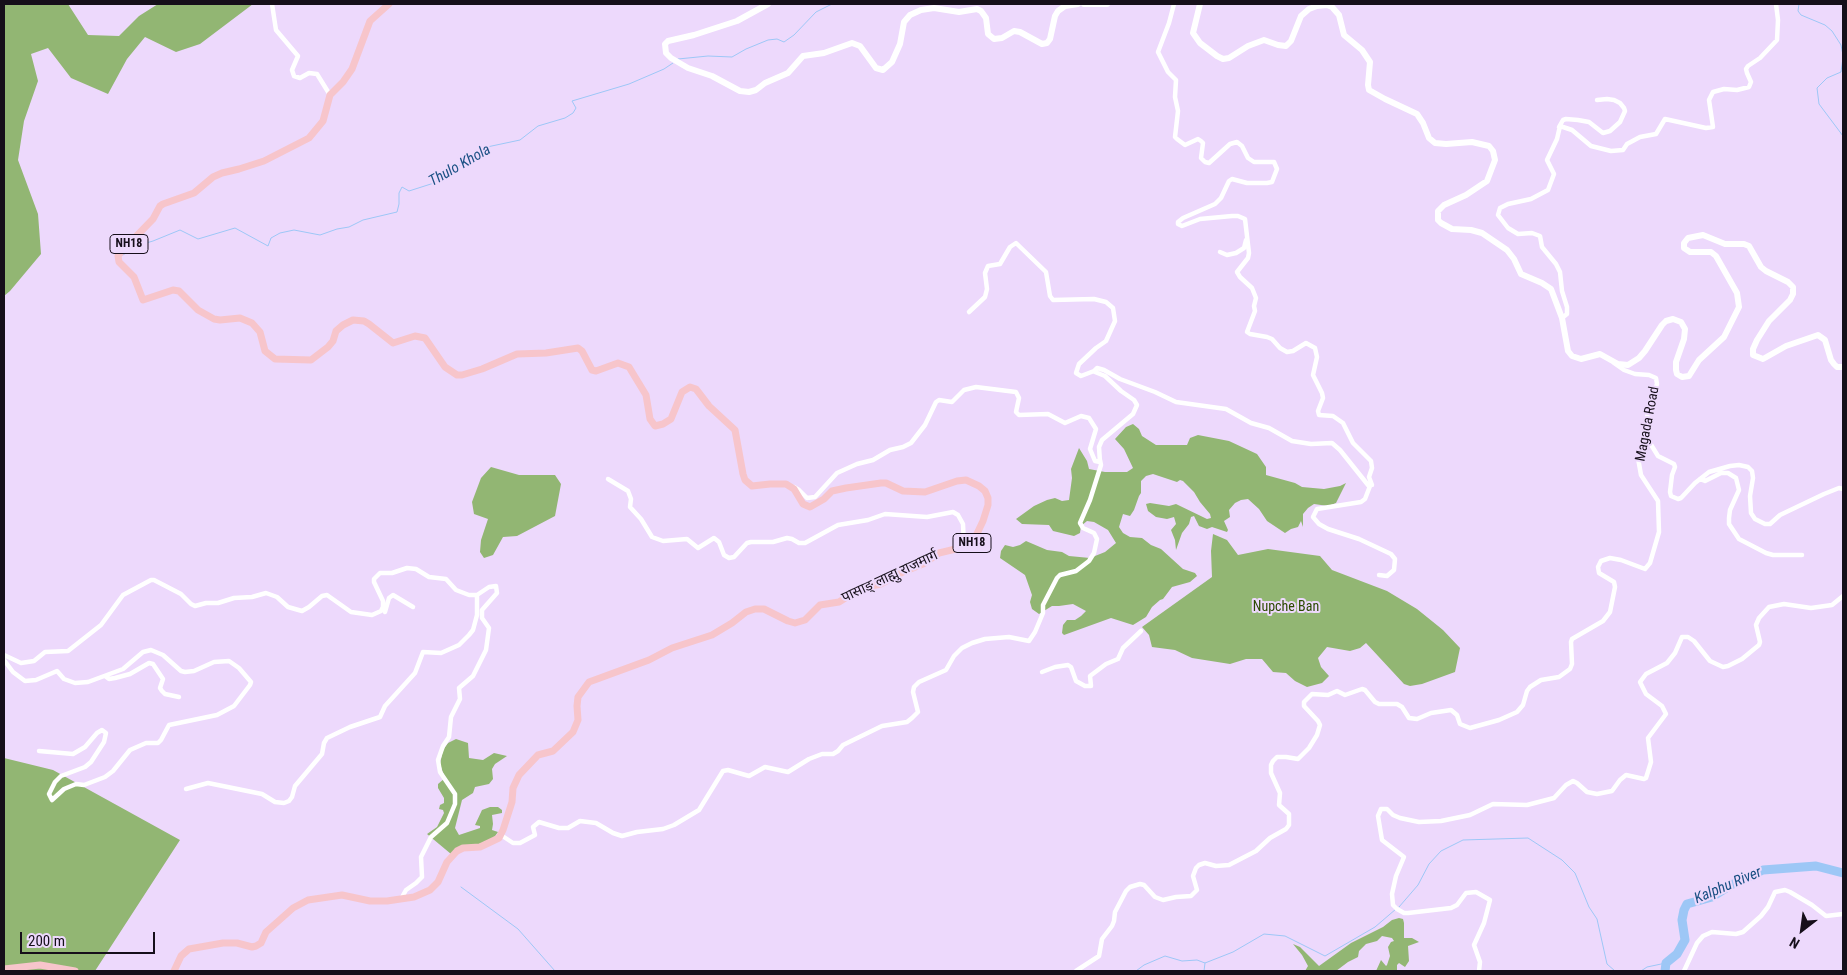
<!DOCTYPE html>
<html>
<head>
<meta charset="utf-8">
<style>
  body { margin:0 }
  #map { position:relative; width:1847px; height:975px; overflow:hidden; background:#edd9fc; font-family:"Roboto Condensed",sans-serif }
  canvas { display:block }
  .frame { position:absolute; inset:0; border:5px solid #160f1a; pointer-events:none }
  .north { position:absolute; left:1777px; top:905px; width:50px; height:50px; -webkit-text-stroke:4px #edd9fc; paint-order:stroke; rotate:210deg; font-size:14px; font-weight:700; line-height:20px; text-align:center; color:#160f1a }
  .north::after { content:''; display:block; margin:auto; width:18px; height:22px; background:#160f1a; clip-path:polygon(50% 0,100% 100%,50% 72%,0 100%) }
  .scale { position:absolute; left:20px; top:932px; width:135px; height:22px; box-sizing:border-box; border:2px solid #160f1a; border-top:0; padding-left:6px; font-size:15px; line-height:18px; white-space:nowrap; color:#160f1a; -webkit-text-stroke:4px #edd9fc; paint-order:stroke }
</style>
</head>
<body>
<div id="map">
<canvas width="1847" height="975"></canvas>
<div class="frame"></div>
<div class="north">N</div>
<div class="scale">200 m</div>
</div>
<script>
const ctx = document.querySelector('canvas').getContext('2d');
ctx.lineJoin = 'round';
function fill(path, color) { ctx.fillStyle = color; ctx.fill(path, 'evenodd'); }
const poly = rows => new Path2D(rows.map(r => 'M' + r).join(''));
function strokePath(path, color, width, dash) { ctx.strokeStyle = color; ctx.lineWidth = width; ctx.lineCap = dash ? 'butt' : 'round'; ctx.setLineDash(dash || []); ctx.stroke(path); }
function label(font, color, halo, rows, align = 'center') {
  ctx.font = font + ' "Roboto Condensed","Noto Sans Devanagari",sans-serif'; ctx.lineWidth = 4; ctx.setLineDash([]); ctx.textBaseline = 'middle'; ctx.strokeStyle = halo; ctx.fillStyle = color; for (const [text, x, y, turn = 0] of rows) {
    ctx.save(); ctx.translate(x, y); ctx.rotate((+turn || 0) * Math.PI / 180); ctx.textAlign = isNaN(turn) ? turn : align; if (halo) ctx.strokeText(text, 0, 0); ctx.fillText(text, 0, 0); ctx.restore();
  }
}
const forest = poly([
  [4,4,68,4,88,35,119,36,139,16,158,4,253,4,200,44,176,52,145,37,127,59,108,94,71,78,48,48,31,54,38,81,24,121,18,160,38,214,41,254,10,291,4,296],
  [1133,424,1139,429,1142,436,1156,445,1187,445,1190,438,1198,435,1229,441,1257,454,1266,467,1266,475,1295,483,1302,487,1324,489,1340,486,1346,483,1336,503,1328,506,1314,504,1308,508,1303,514,1303,527,1301,521,1298,527,1291,529,1285,533,1267,521,1259,509,1248,499,1241,500,1235,503,1229,510,1230,517,1224,521,1228,530,1227,532,1212,527,1207,529,1199,526,1194,516,1191,517,1189,524,1182,533,1176,550,1175,540,1171,530,1176,524,1174,517,1167,519,1156,517,1148,511,1146,504,1150,503,1169,506,1176,504,1207,519,1211,518,1210,514,1200,502,1194,492,1183,481,1180,480,1177,482,1153,474,1146,476,1141,481,1141,493,1139,496,1134,510,1130,516,1123,514,1119,527,1123,533,1130,537,1142,538,1151,545,1161,549,1183,569,1195,573,1197,576,1190,582,1172,587,1163,599,1160,600,1152,607,1146,617,1133,625,1111,618,1064,635,1062,633,1063,625,1067,620,1075,620,1081,616,1086,611,1073,604,1059,606,1052,606,1039,614,1032,609,1030,602,1032,595,1025,575,1000,558,1001,551,1005,545,1013,547,1020,545,1026,541,1047,550,1062,552,1069,556,1090,558,1105,552,1116,543,1108,530,1094,522,1087,521,1081,526,1080,533,1074,536,1053,531,1049,525,1022,524,1016,519,1034,506,1047,500,1055,498,1062,501,1069,500,1072,478,1071,469,1079,448,1087,461,1089,469,1105,472,1127,472,1133,468,1124,449,1115,439,1126,427],
  [491,467,519,475,555,475,561,484,555,516,517,536,503,537,493,555,484,558,480,552,481,540,488,519,474,514,472,502,481,478],
  [1213,534,1227,540,1238,555,1268,549,1320,556,1332,570,1387,591,1417,609,1443,630,1460,648,1455,672,1422,684,1410,686,1404,684,1366,643,1360,648,1350,651,1327,647,1318,658,1321,667,1329,676,1322,683,1307,687,1295,681,1286,673,1273,672,1262,659,1246,659,1230,664,1192,658,1175,650,1152,647,1149,635,1142,627,1212,577,1211,551],
  [456,739,468,743,469,758,483,760,494,753,507,756,495,764,492,769,493,779,489,784,475,787,473,793,462,800,455,828,459,835,480,828,480,826,475,825,482,810,490,807,498,807,502,810,502,813,492,815,493,824,492,830,498,832,493,839,451,854,427,834,437,827,444,813,443,810,439,809,440,805,444,803,444,798,438,788,438,784,445,778,440,764,443,750,448,743],
  [4,758,53,770,180,840,95,971,4,971],
  [1399,918,1403,919,1404,923,1404,938,1412,938,1419,942,1408,946,1409,961,1405,967,1399,963,1397,965,1397,971,1376,971,1381,960,1386,966,1387,965,1390,956,1388,947,1391,942,1394,941,1392,938,1382,936,1377,941,1366,944,1359,951,1358,957,1348,962,1336,971,1305,971,1308,966,1302,955,1293,944,1300,947,1319,966,1351,943,1383,927,1392,920]
]);
const stream = poly([
  [1799,4,1798,11,1801,15,1825,25,1832,31,1841,45,1843,55],
  [1843,58,1841,72,1827,78,1817,88,1819,104,1843,136],
  [678,59,708,56,732,57,746,49,768,40,777,39,784,42,794,35,816,12,832,4],
  [123,255,136,246,153,241,180,230,198,239,235,228,268,246,271,238,280,233,294,230,320,235,337,229,349,227,363,220,397,212,399,204,399,193,402,187,409,191,434,183,447,172,481,155,487,147,520,140,538,126,565,118,573,113,576,108,572,101,629,84,664,69,673,63],
  [461,887,518,929,555,971],
  [1399,907,1418,885,1429,864,1441,851,1463,840,1528,838,1562,860,1575,873,1589,907,1597,919,1607,964,1615,971],
  [1136,971,1144,965,1165,956,1182,961,1197,960,1205,963,1233,952,1264,934,1285,936,1325,956,1375,927,1396,909],
  [1204,971,1205,963],
  [1641,971,1647,967,1666,963]
]);
const river = poly([
  [1665,971,1666,963,1677,954,1685,940,1682,920,1684,910,1687,904,1712,897,1731,885,1763,870,1816,866,1843,873]
]);
const street = poly([
  [272,4,276,30,298,56,292,70,294,76,300,78,309,73,317,74,330,95],
  [1559,127,1563,120,1566,119,1578,120,1589,122,1603,133,1610,131,1620,122,1625,111,1624,108,1620,103,1614,100,1607,99,1597,100],
  [1220,252,1227,255,1236,253,1244,248,1246,240],
  [969,312,985,297,987,289,985,273,988,266,1000,264,1010,247,1016,243,1046,272,1050,296,1053,300,1094,299,1106,302,1113,308,1115,321,1106,341,1096,348,1079,364,1076,373,1081,376,1094,371],
  [1562,318,1567,314,1567,307,1562,291,1560,272,1556,264,1542,247,1540,236,1532,233,1518,234,1508,228,1498,215,1500,208,1508,204,1531,199,1548,190,1554,174,1547,160,1557,139,1560,126,1572,130,1591,146,1611,151,1623,150,1627,144,1640,137,1656,134,1665,119,1706,128,1713,127,1709,100,1713,92,1724,89,1737,90,1749,87,1751,82,1747,73,1746,69,1748,66,1760,58,1777,40,1778,20,1776,4],
  [1644,437,1650,443,1658,456,1674,464,1675,467,1672,475,1670,492,1671,496,1678,499,1681,498,1695,483,1709,472,1730,466,1739,465,1748,467,1752,471,1753,478,1750,496,1751,513,1755,519,1765,524,1770,524,1780,515,1824,494,1839,488,1843,489],
  [608,479,628,491,631,499,630,507,641,519,652,537,663,541,687,539,698,548,714,538,719,542,724,555,729,558,734,557,747,543,751,542,773,542,787,538,792,539,799,543,805,543,838,525,868,520,885,514,927,517,953,512,958,515,963,524,964,547],
  [1700,479,1705,481,1721,473,1728,473,1736,478,1739,490,1730,510,1729,518,1729,524,1739,539,1766,553,1773,555,1802,555],
  [1370,486,1365,499,1361,502,1317,509,1313,517,1319,524,1328,529,1359,539,1391,554,1395,559,1394,570,1387,576,1379,575],
  [794,487,799,490,807,498,815,497,837,473,857,464,873,460,890,450,903,447,911,443,925,425,936,402,939,400,952,402,964,390,976,387,1016,392,1019,398,1016,412,1019,415,1048,414,1065,423,1081,416,1089,418,1096,429,1090,449,1095,461,1100,462,1099,447,1102,440,1133,414,1137,405,1134,400,1121,391,1105,376,1095,372,1094,371,1097,368,1104,370,1120,379,1155,392,1176,402,1226,409,1251,423,1269,428,1292,441,1311,444,1332,443,1340,450,1368,485,1372,485,1369,477,1372,468,1371,461,1353,443,1343,423,1333,416,1319,415,1318,411,1323,398,1322,393,1313,375,1317,357,1315,348,1306,343,1293,351,1287,352,1280,348,1272,339,1267,337,1250,334,1247,332,1255,311,1254,306,1256,298,1252,288,1240,277,1237,272,1248,258,1249,253,1245,219,1238,216,1232,216,1200,219,1182,226,1178,224,1178,222,1183,218,1215,204,1221,198,1229,181,1232,179,1247,183,1267,183,1272,182,1277,169,1274,162,1254,162,1248,158,1242,146,1237,142,1230,144,1209,163,1205,162,1201,158,1203,143,1201,141,1198,139,1185,145,1177,139,1175,137,1178,111,1175,97,1176,80,1168,72,1158,52,1169,23,1174,4],
  [385,612,389,598,393,595,413,607],
  [4,655,21,663,34,661,45,652,68,651,101,625,123,595,151,580,154,580,181,594,191,604,195,606,206,603,218,603,234,598,252,597,266,593,277,597,288,607,302,611,309,607,322,596,327,595,351,612,372,615,381,611,383,607,383,601,374,582,374,579,380,573,392,573,407,568,416,569,429,577,446,579,456,590,469,595,477,595,489,587,496,586,497,593,482,610,482,618,489,628,486,650,473,676,459,688,460,699,451,717,449,737,443,746,438,760,440,772,455,794,455,804,447,823,431,837,421,857,422,877,416,883,406,890,401,899],
  [4,660,13,672,25,681,36,680,57,671,64,679,75,683,88,682,115,672,123,669,143,652,151,650,163,655,181,671,185,672,194,671,214,662,229,661,239,668,251,682,250,685,234,706,217,715,169,725,161,740,158,743,146,743,130,750,113,771,105,777,84,785,76,784,64,789,52,800,49,794,55,782,61,776,85,767,91,762,104,742,106,733,102,730,97,733,85,747,73,754,39,751],
  [1042,672,1055,667,1068,665,1071,667,1076,681,1085,686,1091,686,1090,676,1106,664,1118,659,1123,648,1141,631],
  [105,676,109,679,115,678,130,674,149,663,153,664,163,679,160,688,162,691,165,694,179,697],
  [186,789,208,783,262,794,275,802,284,803,289,801,292,797,295,786,322,754,324,743,327,738,350,727,380,717,385,706,415,673,423,652,441,653,459,645,469,635,473,630,477,615,477,595],
  [501,835,513,843,520,843,535,835,533,827,539,822,559,828,568,828,580,821,596,823,613,833,622,836,637,832,663,829,674,825,699,810,723,771,728,770,749,776,765,767,788,772,809,759,822,754,833,754,838,751,843,745,882,726,907,722,912,718,918,712,913,692,914,687,919,682,946,670,954,656,962,648,972,643,985,639,1009,637,1029,641,1035,632,1043,613,1043,605,1057,578,1060,575,1076,571,1089,561,1094,553,1097,539,1094,533,1083,528,1080,523,1090,500,1101,465,1100,460],
  [1076,971,1099,956,1102,939,1112,926,1114,921,1115,912,1126,891,1130,887,1140,884,1144,885,1155,897,1163,900,1176,897,1191,896,1197,890,1193,876,1196,868,1199,865,1205,863,1216,866,1229,865,1256,851,1270,838,1286,829,1289,825,1289,814,1279,805,1280,793,1271,773,1271,765,1273,761,1277,757,1286,757,1298,759,1309,748,1317,735,1320,725,1318,721,1304,706,1304,702,1312,694,1328,695,1337,691,1345,695,1362,689,1365,690,1375,702,1379,704,1397,704,1402,707,1409,718,1417,719,1431,713,1451,710,1457,715,1460,724,1470,728,1499,720,1517,712,1523,705,1527,691,1530,687,1541,680,1559,677,1570,669,1572,664,1571,642,1572,639,1603,621,1610,612,1615,587,1614,582,1599,573,1598,567,1601,561,1610,558,1621,560,1645,569,1650,563,1659,532,1658,501,1641,475,1638,458,1644,437,1649,405,1657,384,1656,378,1649,375,1635,374,1624,370,1614,363],
  [1479,971,1480,962,1474,945,1484,923,1490,900,1476,892,1466,893,1457,905,1451,908,1408,913,1404,913,1397,909,1393,905,1392,894,1396,876,1404,857,1382,840,1378,816,1381,809,1387,809,1393,815,1400,818,1419,822,1441,821,1470,815,1493,804,1527,805,1554,798,1566,785,1573,781,1577,783,1587,792,1597,794,1612,791,1620,780,1626,775,1644,779,1646,778,1651,762,1648,738,1666,714,1662,706,1646,694,1640,682,1646,674,1667,663,1675,653,1682,637,1688,637,1694,641,1710,661,1723,667,1728,666,1742,659,1759,645,1760,642,1756,625,1759,618,1769,607,1784,604,1811,608,1832,605,1843,596],
  [1684,971,1697,943,1703,936,1712,932,1736,934,1743,932,1761,916,1768,907,1775,892,1785,890,1790,892,1812,905,1826,916,1843,914]
]);
const secondary = poly([
  [768,4,737,21,694,35,668,41,665,44,666,53,671,58,688,68,712,76,740,91,749,92,756,90,765,83,788,73,803,56,824,53,852,43,860,46,876,68,883,70,892,62,900,44,904,22,910,15,921,10,934,8,959,12,977,9,981,11,986,18,988,34,994,39,1002,38,1014,31,1020,32,1042,44,1047,43,1050,39,1055,16,1058,11,1065,6,1078,4],
  [1084,4,1107,4],
  [1200,4,1193,33,1200,43,1217,56,1223,59,1229,58,1248,46,1264,40,1278,45,1286,46,1291,41,1301,16,1309,9,1317,6,1327,5,1332,7,1339,15,1344,35,1362,50,1370,62,1368,85,1369,90,1385,99,1417,114,1423,123,1429,138,1435,143,1446,144,1472,142,1489,146,1493,151,1495,160,1487,181,1466,195,1444,205,1438,211,1438,220,1441,223,1452,229,1471,230,1482,233,1507,250,1514,259,1521,274,1542,283,1551,289,1562,318,1568,351,1572,356,1581,359,1600,354,1618,364,1628,365,1639,358,1645,351,1662,325,1666,321,1673,319,1681,322,1685,329,1684,339,1676,362,1676,370,1677,374,1682,377,1689,376,1699,360,1724,337,1739,307,1737,293,1716,256,1711,252,1690,252,1684,248,1684,243,1688,238,1703,235,1725,244,1744,244,1749,246,1761,267,1766,271,1788,282,1793,287,1793,294,1790,300,1769,321,1757,340,1753,349,1753,355,1763,359,1786,346,1818,335,1825,340,1831,360,1834,364,1837,367,1843,367]
]);
const primary = poly([
  [4,969,40,965,75,971],
  [174,971,181,956,189,949,223,943,237,943,252,947,256,946,261,943,266,932,293,908,308,900,342,895,370,901,387,901,414,897,430,890,438,882,447,862,457,851,463,848,480,847,499,838,503,830,512,802,513,788,519,775,538,755,553,751,573,732,578,720,577,706,578,697,589,682,649,660,672,648,712,635,732,623,746,612,755,609,764,609,788,621,795,623,805,620,820,605,839,602,861,588,881,584,903,572,923,564,939,553,968,546,974,540,983,521,988,505,988,498,985,491,979,486,966,480,957,481,925,492,903,491,886,483,881,483,846,488,832,491,824,499,810,507,803,504,794,489,786,484,770,484,752,486,745,480,743,474,735,430,709,406,696,389,690,387,682,392,671,419,663,424,655,426,650,419,646,395,629,367,618,363,596,371,592,370,582,351,578,348,546,353,517,354,482,369,462,375,457,375,445,367,425,338,415,336,393,343,369,324,364,321,353,320,343,325,336,331,333,341,328,347,311,360,275,359,265,351,260,332,252,323,240,318,220,320,214,319,198,310,179,291,173,290,143,300,134,277,119,262,118,256,121,252,153,219,160,206,163,204,194,193,213,177,222,173,239,169,264,161,309,138,323,121,330,95,343,82,352,69,370,21,389,4]
]);
const shields = [
  [129,244,38],
  [972,543,38]
];
const shieldNames = [
  ["NH18",129,244],
  ["NH18",972,543]
];
const streetNames = [
  ["Magada Road",1648,424,-79],
  ["पासाङ् लाह्मु राजमार्ग",890,577,-25]
];
const parkNames = [
  ["Nupche Ban",1286,607]
];
const waterNames = [
  ["Thulo Khola",460,166,-30],
  ["Kalphu River",1728,886,-23]
];
fill(forest, '#92b673');
strokePath(stream, '#9dc7f6', 1);
strokePath(river, '#9dc7f6', 9);
strokePath(street, '#fff', 4.5);
strokePath(secondary, '#fff', 6);
strokePath(primary, '#f7c5cb', 7);
for (const [x, y, w] of shields) { const box = new Path2D(); box.roundRect(x - w / 2, y - 9.5, w, 19, 4); ctx.fillStyle = '#edd9fc'; ctx.fill(box); strokePath(box, '#160f1a', 1); }
label('bold 12px', '#160f1a', null, shieldNames);
label('14px', '#160f1a', '#edd9fc', streetNames);
label('14px', '#2b4a00', '#edd9fc', parkNames);
label('italic 15px', '#1a5084', '#edd9fc', waterNames);
</script>
</body>
</html>
